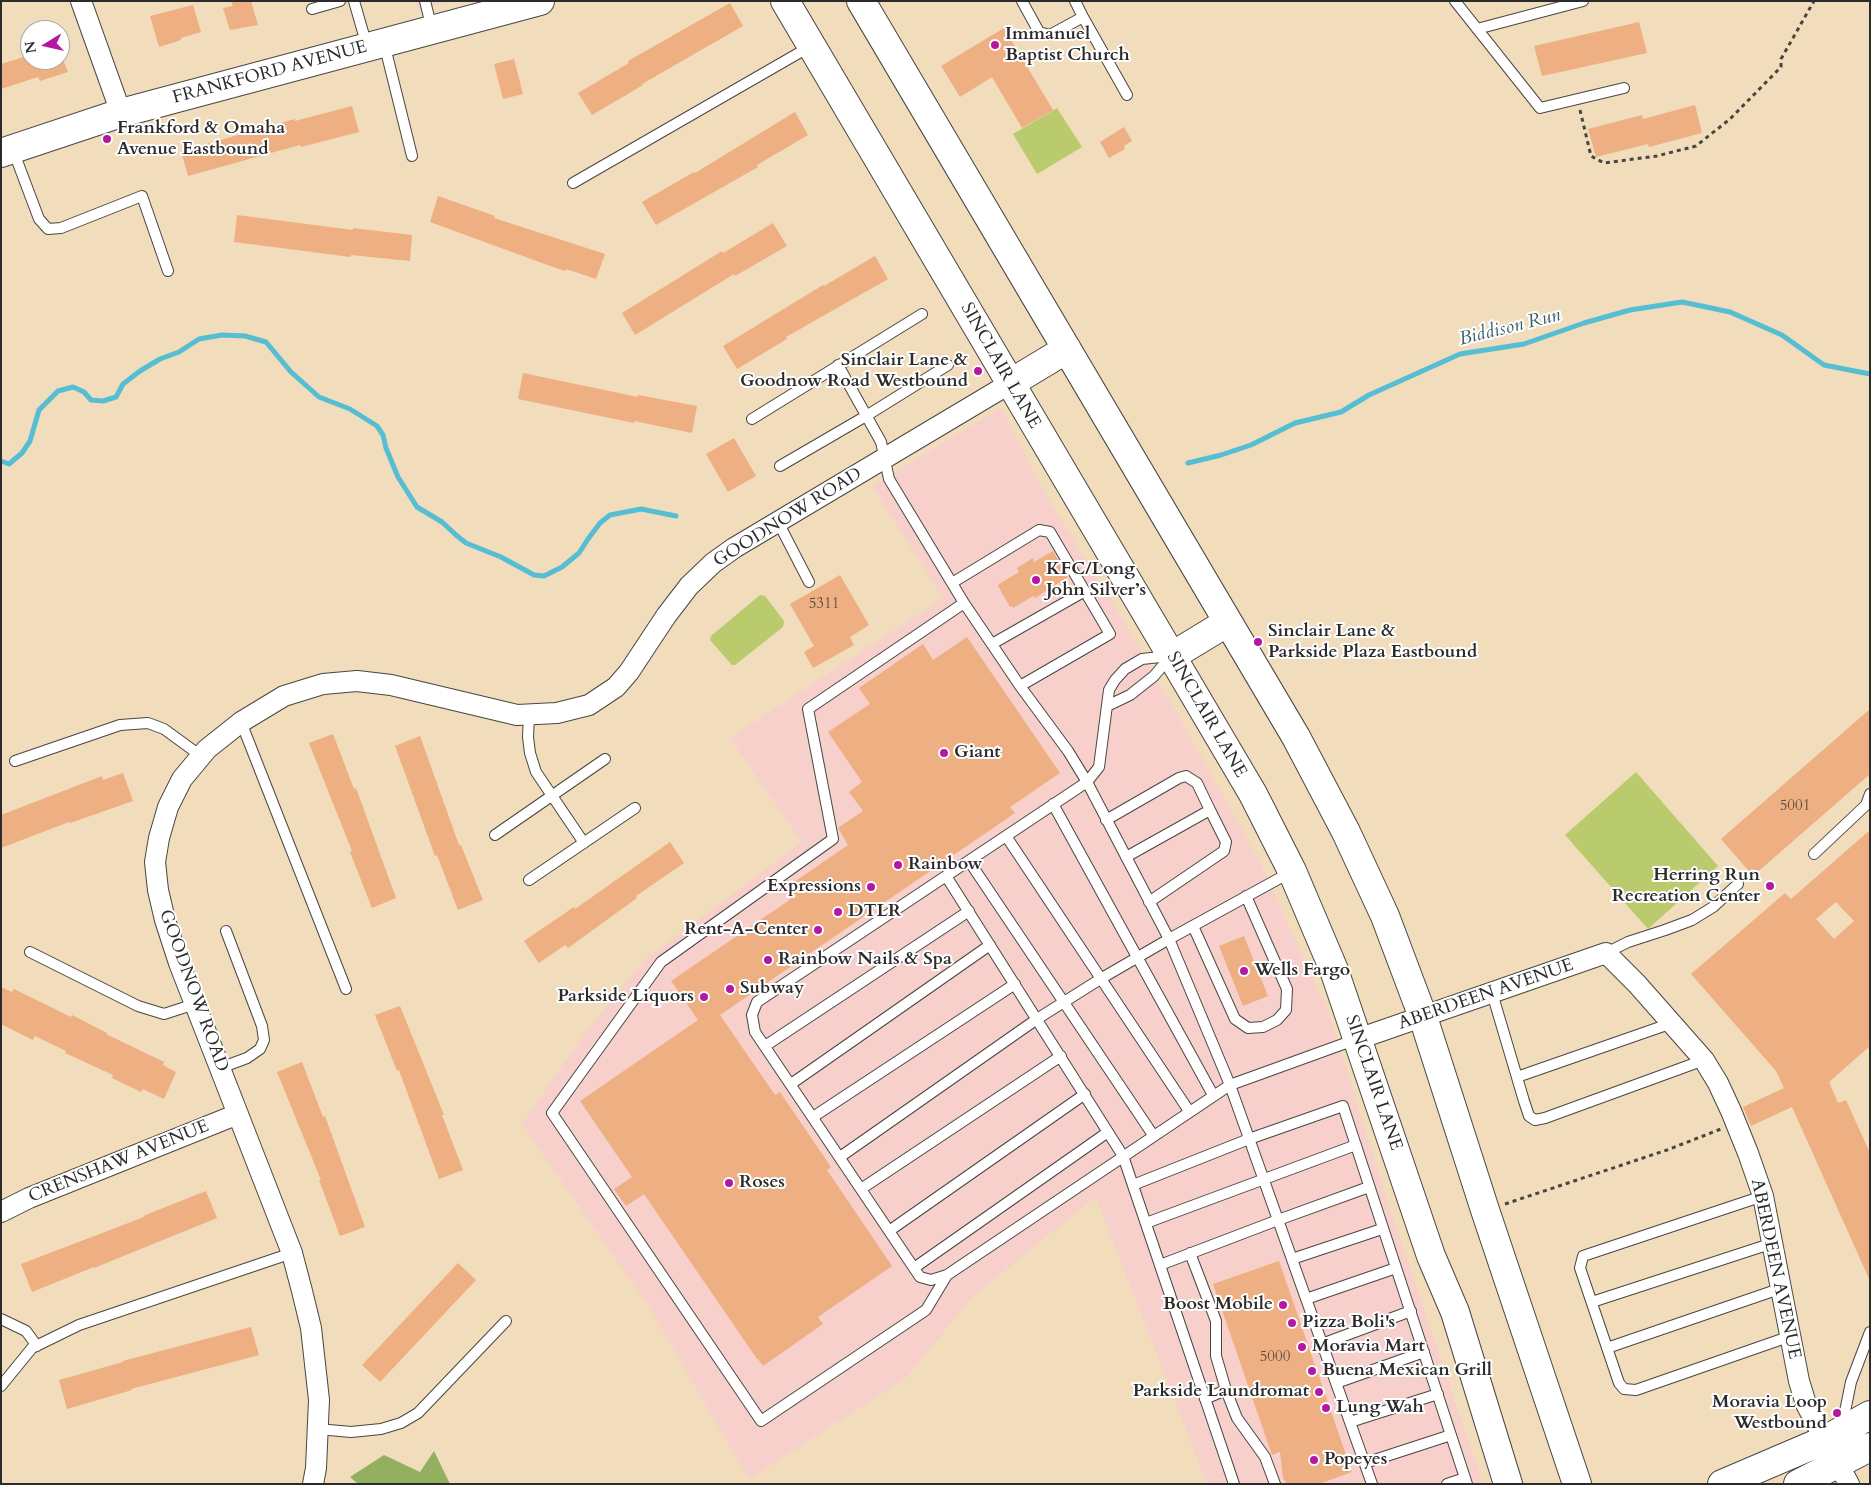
<!DOCTYPE html>
<html>
<head>
<meta charset="utf-8">
<style>
  body { margin:0 }
  #map { position:relative; width:1871px; height:1485px; overflow:hidden; background:#f1dcbb; font-family:Cardo,serif }
  canvas { display:block }
  .frame { position:absolute; inset:0; border:2px solid #2b2b2b; pointer-events:none }
  .north { position:absolute; left:20px; top:20px; width:50px; height:50px; box-sizing:border-box; background:#fff; border:1px solid #aaa; border-radius:50%; rotate:261deg; font-size:14px; font-weight:700; line-height:20px; text-align:center; color:#2b2b2b }
  .north::after { content:''; display:block; margin:auto; width:18px; height:22px; background:#b5179e; clip-path:polygon(50% 0,100% 100%,50% 72%,0 100%) }
</style>
</head>
<body>
<div id="map">
<canvas width="1871" height="1485"></canvas>
<div class="frame"></div>
<div class="north">N</div>
</div>
<script>
const ctx = document.querySelector('canvas').getContext('2d');
ctx.lineJoin = 'round';
function fill(path, color) { ctx.fillStyle = color; ctx.fill(path, 'evenodd'); }
const poly = rows => new Path2D(rows.map(r => 'M' + r).join(''));
function strokePath(path, color, width, dash) { ctx.strokeStyle = color; ctx.lineWidth = width; ctx.lineCap = dash ? 'butt' : 'round'; ctx.setLineDash(dash || []); ctx.stroke(path); }
function label(font, color, halo, rows, align = 'center') {
  ctx.font = font + ' Cardo,serif'; ctx.lineWidth = 4; ctx.setLineDash([]); ctx.textBaseline = 'middle'; ctx.strokeStyle = halo; ctx.fillStyle = color; for (const [text, x, y, turn = 0] of rows) {
    ctx.save(); ctx.translate(x, y); ctx.rotate((+turn || 0) * Math.PI / 180); ctx.textAlign = isNaN(turn) ? turn : align; if (halo) ctx.strokeText(text, 0, 0); ctx.fillText(text, 0, 0); ctx.restore();
  }
}
const built = poly([
  [415,1,453,1,417,9],
  [1001,408,1046,495,1123,620,1219,788,1261,865,1330,1016,1387,1200,1483,1484,1207,1484,1096,1197,972,1297,906,1378,749,1479,649,1307,522,1124,586,1032,643,961,802,842,730,738,943,598,872,486]
]);
const green = poly([
  [1057,108,1082,147,1037,174,1013,134],
  [760,595,765,596,784,621,783,627,735,665,732,665,710,640,711,636],
  [1636,772,1718,866,1648,929,1565,835]
]);
const forest = poly([
  [434,1451,450,1484,358,1484,350,1477,384,1455,420,1472]
]);
const stream = poly([
  [1,461,9,464,22,453,30,441,39,410,58,391,73,387,84,392,91,400,103,401,116,397,123,384,140,371,160,359,179,352,199,339,222,335,245,336,266,342,291,372,319,397,350,409,377,426,383,435,386,448,398,477,417,507,442,522,456,535,466,543,501,557,534,575,544,576,562,567,579,553,588,539,600,523,610,515,641,509,676,516],
  [1188,463,1221,455,1251,445,1295,423,1341,412,1369,395,1460,354,1524,344,1584,323,1630,310,1682,302,1730,312,1782,335,1824,365,1870,374]
]);
const building = poly([
  [231,1,251,1,258,25,230,30,223,8,233,6],
  [730,3,743,26,642,84,643,85,592,115,578,93,629,63,628,61],
  [193,5,201,32,181,38,181,40,159,47,150,16],
  [1639,22,1647,53,1542,76,1534,46],
  [1004,28,1053,110,1022,128,992,77,960,97,941,66],
  [30,55,30,60,63,60,68,72,40,81,38,77,1,89,1,64],
  [514,59,523,94,503,99,494,64],
  [1695,105,1702,133,1649,147,1648,144,1596,157,1588,129,1642,115,1643,119],
  [352,106,359,132,301,147,300,145,188,176,181,151,295,119,295,121],
  [795,112,808,135,757,165,758,167,656,225,642,202,694,172,695,173],
  [1124,127,1132,141,1124,146,1125,149,1109,158,1100,142],
  [438,196,495,216,494,218,605,254,596,279,566,269,565,271,553,267,430,222],
  [237,215,353,230,353,228,412,235,410,261,351,255,351,257,234,242],
  [773,223,787,246,735,276,734,274,635,335,622,313,722,251,723,253],
  [875,256,888,279,786,337,787,339,737,369,723,346,823,285,824,286],
  [523,373,638,397,638,395,697,406,692,433,634,421,634,423,518,399],
  [734,438,756,476,728,492,706,454],
  [1053,551,1068,577,1035,598,1033,596,1013,608,1012,606,1010,607,998,586,999,584,1019,572,1017,568,1033,558,1034,562],
  [840,575,869,625,850,637,854,645,813,668,804,652,814,646,790,604],
  [967,637,1060,773,1010,807,1015,813,720,1015,775,1095,780,1092,831,1167,827,1170,892,1266,818,1317,823,1324,763,1366,758,1359,757,1359,644,1194,626,1206,614,1189,632,1177,580,1101,698,1020,671,981,791,899,784,889,848,845,838,828,863,811,849,792,862,782,828,732,870,704,859,688,923,644,933,660],
  [1870,709,1870,774,1753,876,1721,839],
  [333,734,354,789,356,788,396,898,372,908,350,852,352,851,309,743],
  [420,736,459,845,461,845,483,900,458,910,437,855,435,856,395,746],
  [123,773,133,801,70,823,69,822,1,848,1,815,102,776,103,780],
  [1870,830,1870,1046,1829,1082,1838,1103,1846,1100,1870,1153,1870,1281,1792,1107,1751,1126,1743,1107,1784,1088,1776,1071,1691,974,1785,893,1791,899],
  [1836,902,1854,921,1834,939,1816,919],
  [670,842,684,863,636,896,637,898,568,948,565,945,539,963,524,941,574,907,575,909],
  [1244,936,1268,996,1243,1006,1219,946],
  [1,987,12,992,14,989,71,1017,72,1015,107,1033,106,1034,164,1062,163,1065,176,1072,164,1099,143,1089,141,1092,112,1078,113,1075,65,1053,66,1051,35,1036,33,1040,1,1024],
  [400,1006,444,1115,442,1115,463,1170,439,1179,399,1070,397,1071,375,1015],
  [302,1062,323,1117,325,1116,365,1227,340,1236,319,1180,321,1180,277,1072],
  [206,1191,217,1218,94,1268,94,1267,32,1292,21,1264,144,1217,143,1216],
  [1279,1261,1352,1472,1319,1484,1287,1484,1283,1478,1280,1452,1272,1455,1213,1284],
  [458,1263,476,1280,380,1382,362,1365],
  [251,1327,259,1355,131,1389,132,1390,67,1409,59,1380,123,1362,123,1361]
]);
const path = poly([
  [1580,110,1591,156,1604,163,1657,156,1696,146,1730,119,1781,67,1781,59,1814,1],
  [1505,1204,1667,1150,1721,1129]
]);
const lane = poly([
  [354,1,367,46],
  [425,1,432,29],
  [1022,1,1039,32,1050,35,1083,17,1075,1],
  [1455,1,1540,108,1624,88],
  [312,9,340,1],
  [1083,17,1127,95],
  [1477,29,1583,1],
  [384,43,412,156],
  [13,150,39,219,48,229,61,228,142,196,168,271],
  [573,183,811,46],
  [838,365,881,442,889,479,964,603,1020,686,1068,751,1087,782,1169,939,1230,1085,1372,1484],
  [752,419,922,314],
  [780,466,866,416,948,365],
  [778,522,809,582],
  [952,583,1039,530,1050,532,1110,634,1020,686],
  [992,644,1085,591],
  [1169,656,1142,659,1125,669,1115,680,1109,690,1099,767,1087,782,757,1002,752,1015,755,1032,920,1277,931,1280,947,1275,1230,1085,1357,1039],
  [1107,706,1130,695,1154,676,1170,657],
  [529,715,528,737,530,753,536,772,584,843],
  [241,722,346,989],
  [15,761,120,725,148,723,164,729,201,756],
  [1053,804,1213,1095],
  [1106,820,1179,778,1186,776,1197,783,1210,810],
  [495,835,605,759],
  [1006,836,1189,1111],
  [1814,854,1866,805,1870,794],
  [1126,857,1210,810,1226,842,1224,851,1149,902],
  [969,861,1153,1135],
  [946,876,1123,1156,1234,1484],
  [529,880,635,808],
  [1193,926,1235,1019,1248,1028,1263,1027,1277,1020,1286,1010,1287,989,1246,896],
  [30,952,138,1006,164,1014,195,1004],
  [1606,953,1628,942,1665,930,1692,920,1713,907,1738,884],
  [1492,993,1524,1101,1529,1116,1535,1120,1545,1118,1704,1060],
  [765,1046,969,911],
  [220,1068,247,1058,260,1049,264,1040,262,1026,226,931],
  [1517,1077,1672,1023],
  [791,1084,990,945],
  [813,1117,1015,984],
  [840,1157,1037,1019,1102,978,1169,939,1291,872],
  [1133,1185,1249,1139,1343,1106,1467,1484],
  [861,1189,1061,1056],
  [1763,1196,1583,1256,1580,1268,1619,1383,1624,1389,1636,1390,1791,1336],
  [1146,1223,1356,1145],
  [889,1231,1085,1094],
  [1190,1253,1216,1321,1216,1356,1226,1390,1237,1418,1265,1457,1275,1484],
  [1292,1259,1382,1229],
  [1160,1265,1278,1220,1369,1187],
  [914,1268,1108,1132],
  [947,1275,926,1310,761,1421,552,1113,661,962,833,839,808,709,964,603],
  [1306,1299,1396,1268],
  [1592,1302,1773,1243],
  [1,1319,26,1331,37,1346],
  [1322,1344,1411,1311],
  [1607,1348,1782,1288],
  [1336,1383,1424,1352],
  [1,1386,32,1348,79,1325,292,1253],
  [1205,1399,1226,1390],
  [1350,1422,1438,1394],
  [1842,1426,1851,1382,1870,1332],
  [318,1429,351,1432,381,1429,401,1423,418,1413,506,1321],
  [1365,1463,1451,1435],
  [1447,1484,1465,1478]
]);
const street = poly([
  [81,1,121,113],
  [1358,1039,1606,953,1637,984,1704,1060,1718,1083,1731,1111,1748,1153,1763,1196,1799,1381,1806,1404,1825,1440],
  [1,1212,29,1198,238,1114],
  [1838,1464,1849,1484],
  [313,1484,316,1468,319,1400,311,1328,302,1291,292,1253,179,963,165,920,158,890,155,862,159,838,168,807,182,779,207,749,241,722,284,696,323,684,357,681,391,685,517,715,557,713,589,705,616,687,629,672,666,616,689,586,713,563,734,548,1009,384]
]);
const secondary = poly([
  [785,1,1253,794,1292,871,1334,970,1431,1256,1455,1312,1508,1484],
  [861,1,1296,737,1346,832,1385,916,1423,1017,1485,1210,1577,1484],
  [1,153,121,113,540,1],
  [1009,384,1067,349],
  [1172,656,1228,622]
]);
const primary = poly([
  [1722,1484,1825,1440,1870,1415],
  [1798,1484,1870,1447]
]);
const markers = [
  [995,45,5,"#b5179e"],
  [107,139,5,"#b5179e"],
  [978,371,5,"#b5179e"],
  [1036,580,5,"#b5179e"],
  [1258,642,5,"#b5179e"],
  [944,753,5,"#b5179e"],
  [898,865,5,"#b5179e"],
  [1770,886,5,"#b5179e"],
  [871,887,5,"#b5179e"],
  [838,912,5,"#b5179e"],
  [818,930,5,"#b5179e"],
  [768,960,5,"#b5179e"],
  [1244,971,5,"#b5179e"],
  [730,989,5,"#b5179e"],
  [704,997,5,"#b5179e"],
  [729,1183,5,"#b5179e"],
  [1283,1305,5,"#b5179e"],
  [1292,1323,5,"#b5179e"],
  [1302,1347,5,"#b5179e"],
  [1312,1371,5,"#b5179e"],
  [1319,1392,5,"#b5179e"],
  [1326,1408,5,"#b5179e"],
  [1837,1413,5,"#b5179e"],
  [1314,1460,5,"#b5179e"]
];
const numberNames = [
  ["5311",824,605],
  ["5001",1795,807],
  ["5000",1275,1358]
];
const poiNames = [
  ["Immanuel",1005,35],
  ["Baptist Church",1005,56],
  ["Frankford & Omaha",117,129],
  ["Avenue Eastbound",117,150],
  ["Sinclair Lane &",968,361,"right"],
  ["Goodnow Road Westbound",968,382,"right"],
  ["KFC/Long",1046,570],
  ["John Silver’s",1046,591],
  ["Sinclair Lane &",1268,632],
  ["Parkside Plaza Eastbound",1268,653],
  ["Giant",954,753],
  ["Rainbow",908,865],
  ["Herring Run",1760,876,"right"],
  ["Recreation Center",1760,897,"right"],
  ["Expressions",861,887,"right"],
  ["DTLR",848,912],
  ["Rent-A-Center",808,930,"right"],
  ["Rainbow Nails & Spa",778,960],
  ["Wells Fargo",1254,971],
  ["Subway",740,989],
  ["Parkside Liquors",694,997,"right"],
  ["Roses",739,1183],
  ["Boost Mobile",1273,1305,"right"],
  ["Pizza Boli's",1302,1323],
  ["Moravia Mart",1312,1347],
  ["Buena Mexican Grill",1322,1371],
  ["Parkside Laundromat",1309,1392,"right"],
  ["Moravia Loop",1827,1403,"right"],
  ["Westbound",1827,1424,"right"],
  ["Lung Wah",1336,1408],
  ["Popeyes",1324,1460]
];
const streetNames = [
  ["FRANKFORD AVENUE",270,73,-15],
  ["SINCLAIR LANE",1000,366,60],
  ["GOODNOW ROAD",788,518,-32],
  ["SINCLAIR LANE",1206,715,60],
  ["GOODNOW ROAD",193,991,70],
  ["ABERDEEN AVENUE",1486,995,-19],
  ["SINCLAIR LANE",1373,1083,71],
  ["CRENSHAW AVENUE",119,1162,-22],
  ["ABERDEEN AVENUE",1775,1269,78]
];
const waterNames = [
  ["Biddison Run",1510,328,-14]
];
fill(built, '#f7d0cb');
fill(green, '#bacb6d');
fill(forest, '#93af60');
strokePath(stream, '#55bed2', 5);
fill(building, '#eeaf82');
strokePath(lane, '#494641', 12);
strokePath(street, '#494641', 22);
strokePath(secondary, '#494641', 30);
strokePath(primary, '#494641', 30);
strokePath(path, '#494641', 3, [4, 4]);
strokePath(lane, '#fff', 10);
strokePath(street, '#fff', 20);
strokePath(secondary, '#fff', 28);
strokePath(primary, '#fff', 28);
for (const [x, y, r, color] of markers) { const dot = new Path2D(); dot.arc(x, y, r, 0, 2 * Math.PI); ctx.fillStyle = color; ctx.fill(dot); strokePath(dot, '#fff', 2); }
label('15px', '#5c4c41', null, numberNames);
label('bold 18px', '#2b2b2b', '#fff', poiNames, 'left');
label('18px', '#2b2b2b', '#fff', streetNames);
label('italic 19px', '#3a5e65', '#fff', waterNames);
</script>
</body>
</html>
